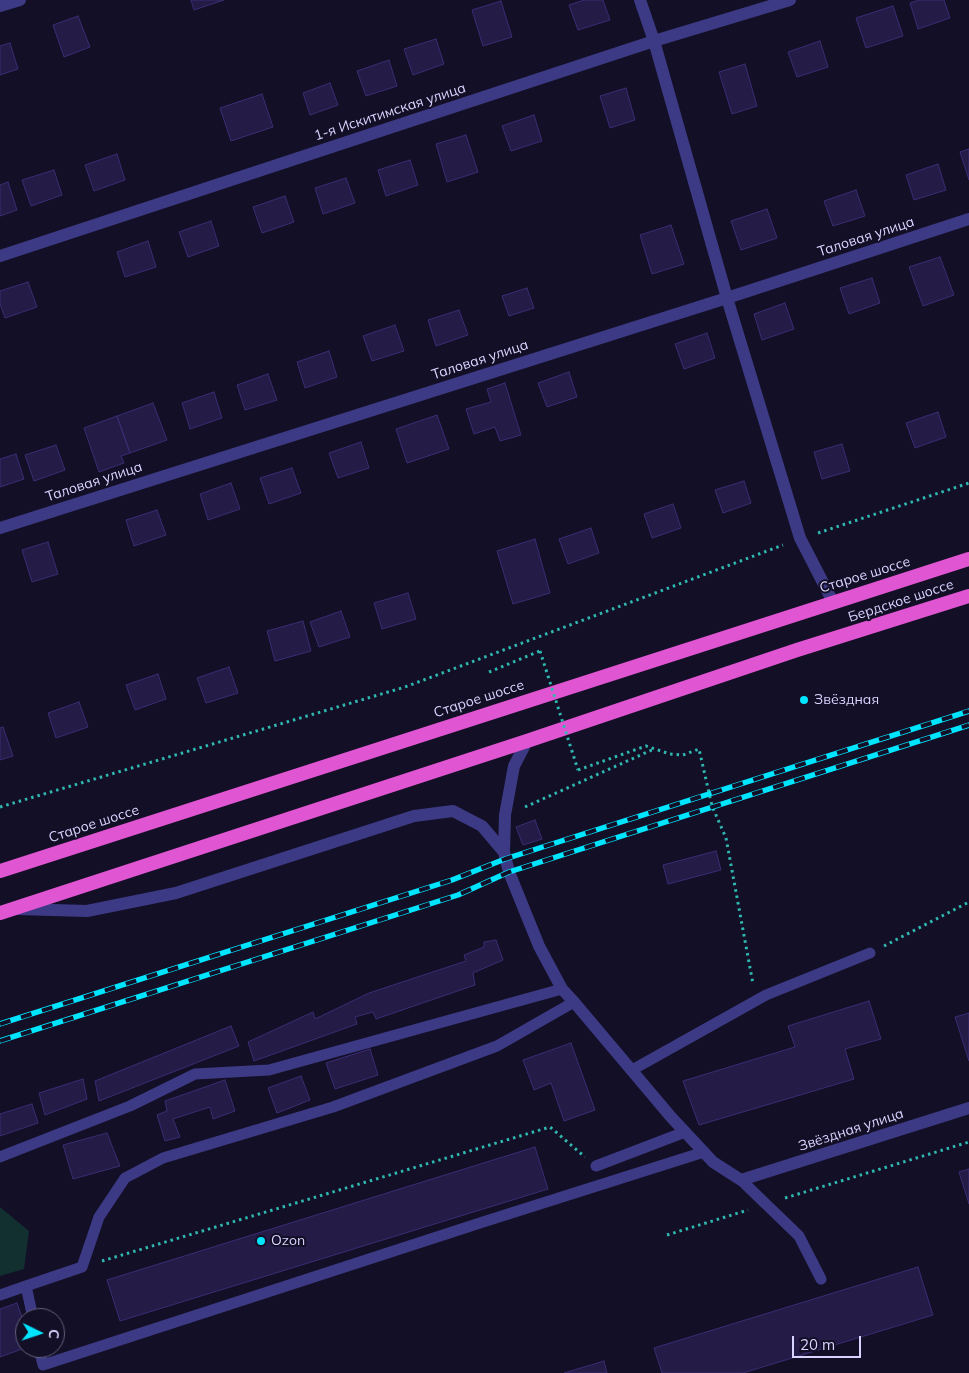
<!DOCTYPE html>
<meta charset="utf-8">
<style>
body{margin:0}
#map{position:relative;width:969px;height:1373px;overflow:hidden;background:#130f26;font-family:Mulish,sans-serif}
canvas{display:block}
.north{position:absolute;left:15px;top:1308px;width:50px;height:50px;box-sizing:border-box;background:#130f26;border:1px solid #625e7d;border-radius:50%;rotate:94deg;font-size:14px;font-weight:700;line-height:20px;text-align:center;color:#d9d4ff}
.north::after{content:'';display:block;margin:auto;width:18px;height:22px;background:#00e5ff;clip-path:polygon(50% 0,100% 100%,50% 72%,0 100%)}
.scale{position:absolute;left:792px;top:1336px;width:69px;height:22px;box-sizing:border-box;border:2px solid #d9d4ff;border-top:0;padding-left:6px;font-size:15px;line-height:18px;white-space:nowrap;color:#d9d4ff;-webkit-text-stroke:4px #130f26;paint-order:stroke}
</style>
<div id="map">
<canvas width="969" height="1373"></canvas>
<div class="north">С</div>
<div class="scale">20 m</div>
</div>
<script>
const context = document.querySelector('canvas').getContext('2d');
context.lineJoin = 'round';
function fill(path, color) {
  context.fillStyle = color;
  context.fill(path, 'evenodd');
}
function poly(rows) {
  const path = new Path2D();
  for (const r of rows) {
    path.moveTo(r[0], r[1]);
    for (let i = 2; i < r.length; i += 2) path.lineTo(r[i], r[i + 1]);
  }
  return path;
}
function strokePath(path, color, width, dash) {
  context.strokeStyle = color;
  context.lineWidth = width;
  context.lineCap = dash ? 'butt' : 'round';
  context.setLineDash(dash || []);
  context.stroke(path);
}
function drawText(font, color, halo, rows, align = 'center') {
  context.font = font + ' Mulish,sans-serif';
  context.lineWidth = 4;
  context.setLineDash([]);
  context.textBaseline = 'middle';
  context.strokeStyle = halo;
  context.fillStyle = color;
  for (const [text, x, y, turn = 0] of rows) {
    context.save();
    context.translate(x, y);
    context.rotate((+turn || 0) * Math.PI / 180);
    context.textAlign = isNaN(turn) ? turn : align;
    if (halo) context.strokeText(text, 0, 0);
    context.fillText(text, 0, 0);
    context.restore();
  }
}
const green = poly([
 [0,1207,29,1231,24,1269,0,1276]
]);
const building = poly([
 [191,0,224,0,194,10,191,0],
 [584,0,603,0,610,20,578,30,569,5,584,0],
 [919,0,944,0,950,18,918,29,910,3,919,0],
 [501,1,512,37,483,46,472,10,501,1],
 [893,6,903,36,866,48,856,18,893,6],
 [78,16,90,47,64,57,53,25,78,16],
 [436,39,444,64,413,75,404,49,436,39],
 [820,41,828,67,797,77,788,52,820,41],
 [10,43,18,69,0,75,0,46,10,43],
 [389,60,397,86,366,96,357,71,389,60],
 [745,64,757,106,732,114,719,72,745,64],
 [330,83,338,105,310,115,303,93,330,83],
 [626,88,635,120,610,128,600,96,626,88],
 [262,94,273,127,231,141,220,108,262,94],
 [534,115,542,141,511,151,502,126,534,115],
 [466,135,478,172,447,182,436,144,466,135],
 [969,149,969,180,960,152,969,149],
 [117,154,125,180,94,191,85,165,117,154],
 [410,160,418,185,386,196,378,170,410,160],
 [938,164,946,190,914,200,906,175,938,164],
 [54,170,62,195,31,206,22,180,54,170],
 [346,178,355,203,323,214,315,188,346,178],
 [8,182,17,210,0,216,0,185,8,182],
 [856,190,865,216,833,226,824,201,856,190],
 [285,196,294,222,262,233,253,207,285,196],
 [767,209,777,238,741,250,731,221,767,209],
 [211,221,219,246,188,257,179,232,211,221],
 [671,225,684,264,652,274,640,235,671,225],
 [148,241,156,267,125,277,117,252,148,241],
 [940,257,954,295,923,306,909,267,940,257],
 [872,278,880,303,849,314,840,288,872,278],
 [28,282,37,307,5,318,0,304,0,291,28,282],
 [527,288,534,308,509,316,502,296,527,288],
 [785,303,794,329,762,340,754,314,785,303],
 [459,310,468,335,436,346,428,320,459,310],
 [395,325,404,351,372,361,363,336,395,325],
 [707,333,715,358,684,369,675,344,707,333],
 [329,351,337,377,305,388,297,362,329,351],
 [569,372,577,397,547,407,538,383,569,372],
 [268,374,277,400,245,410,237,385,268,374],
 [505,383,521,435,500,441,495,427,474,434,466,409,491,402,487,389,505,383],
 [214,392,222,418,190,429,182,403,214,392],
 [153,403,167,440,130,453,117,416,153,403],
 [938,412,946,437,915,448,906,423,938,412],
 [437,415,449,449,407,463,396,429,437,415],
 [117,416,130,453,121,456,124,463,99,472,84,428,117,416],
 [361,442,369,468,338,478,329,453,361,442],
 [842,444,850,471,822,479,814,452,842,444],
 [56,445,65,470,34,481,25,455,56,445],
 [16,454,24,479,0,487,0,459,16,454],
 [292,468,301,493,269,504,260,478,292,468],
 [744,481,751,503,723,513,715,490,744,481],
 [231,483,240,509,208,520,200,494,231,483],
 [673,504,681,528,652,538,644,514,673,504],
 [157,510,166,535,134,546,126,520,157,510],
 [591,528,599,553,568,564,559,539,591,528],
 [535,539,550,593,513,604,497,551,535,539],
 [48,542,58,574,32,582,22,550,48,542],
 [408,593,416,619,382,629,374,603,408,593],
 [341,611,350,637,319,647,310,622,341,611],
 [303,621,311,651,275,661,267,631,303,621],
 [229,667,238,693,206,703,197,678,229,667],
 [158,674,166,699,135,710,126,685,158,674],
 [79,702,88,727,56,738,48,713,79,702],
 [3,727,13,756,0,760,0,728,3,727],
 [535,820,542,839,523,845,516,827,535,820],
 [716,851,721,870,668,884,663,865,716,851],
 [496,940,503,960,473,973,475,985,376,1019,373,1012,355,1017,357,1024,254,1061,248,1042,313,1012,315,1019,369,993,466,961,464,955,484,947,484,942,496,940],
 [869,1001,881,1039,845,1049,854,1079,699,1125,683,1081,795,1047,788,1026,869,1001],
 [969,1013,969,1061,955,1017,969,1013],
 [231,1026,239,1046,99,1101,95,1081,231,1026],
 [571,1043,595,1110,564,1121,551,1083,534,1090,523,1060,571,1043],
 [370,1049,378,1075,335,1089,326,1063,370,1049],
 [301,1076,310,1100,277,1113,268,1088,301,1076],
 [83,1079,87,1099,45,1115,39,1093,83,1079],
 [225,1080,235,1111,213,1119,210,1107,173,1119,180,1137,165,1141,157,1115,167,1111,165,1101,225,1080],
 [32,1104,38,1123,0,1136,0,1114,32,1104],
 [107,1133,120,1166,73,1179,63,1145,107,1133],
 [535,1147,548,1189,120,1321,107,1280,535,1147],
 [969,1169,969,1204,959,1172,969,1169],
 [918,1267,933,1315,743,1373,662,1373,654,1348,918,1267],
 [17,1303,25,1326,25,1348,0,1357,0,1309,17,1303],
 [604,1361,607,1373,564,1373,604,1361]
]);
const path = poly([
 [818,533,969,483],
 [489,672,540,651],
 [578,770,646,746,670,754,683,755,699,749,712,806,726,838,753,984],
 [0,807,405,687,783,545],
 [525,807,654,749],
 [884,946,969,902],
 [785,1198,969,1142],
 [667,1235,748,1210],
 [102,1261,550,1127,585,1157]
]);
const service = poly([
 [632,1070,766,995,870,953],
 [0,1157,130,1106,195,1074,269,1070,562,989],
 [596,1166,685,1132],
 [741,1180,799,1236,821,1279],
 [0,1295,26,1286],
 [33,1318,26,1286,82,1267,99,1217,125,1178,163,1158,333,1107,497,1046,574,1002],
 [39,1348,43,1365,483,1222,704,1152]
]);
const minor = poly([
 [640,0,654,41,727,298,800,538,833,602],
 [0,6,20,0],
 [0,256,654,41,790,0],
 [0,528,727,298,969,219],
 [527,741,514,766,505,815,504,852,509,872,539,946,562,989,574,1002,671,1117,713,1162,741,1180,969,1108],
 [17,909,87,911,176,893,414,816,453,811,482,826,504,852]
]);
const trunk = poly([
 [0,871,969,559],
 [0,913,527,741,797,650,969,596]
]);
const rail = poly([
 [0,1024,452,880,505,859,969,711],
 [0,1041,458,895,509,872,969,725]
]);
const pathBridge = poly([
 [540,651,578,770]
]);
const markers = [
 [804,700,5,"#00e5ff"],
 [261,1241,5,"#00e5ff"]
];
const streetNames = [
 ["1-я Искитимская улица",390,112,-18],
 ["Таловая улица",866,237,-18],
 ["Таловая улица",480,360,-18],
 ["Таловая улица",94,482,-18],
 ["Старое шоссе",865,575,-17],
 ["Бердское шоссе",901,601,-18],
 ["Старое шоссе",479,699,-18],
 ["Старое шоссе",94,824,-18],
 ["Звёздная улица",851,1130,-18]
];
const poiNames = [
 ["Звёздная",814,700],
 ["Ozon",271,1241]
];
fill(green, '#12302f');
fill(building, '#241b47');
strokePath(building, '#3b2d73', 1);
strokePath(path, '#2fb8b0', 3, [2.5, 4]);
strokePath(service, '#3d3a85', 11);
strokePath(minor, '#3d3a85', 12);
strokePath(trunk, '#e055d1', 14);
strokePath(rail, '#00e5ff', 5.5);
strokePath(rail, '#130f26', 4, [11]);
strokePath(pathBridge, '#2fb8b0', 3, [2.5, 4]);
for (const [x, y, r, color] of markers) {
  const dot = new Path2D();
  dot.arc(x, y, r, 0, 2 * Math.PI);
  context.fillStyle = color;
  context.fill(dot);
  strokePath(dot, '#130f26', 2);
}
drawText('14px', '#d9d4ff', '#130f26', streetNames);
drawText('14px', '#d9d4ff', '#130f26', poiNames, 'left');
</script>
